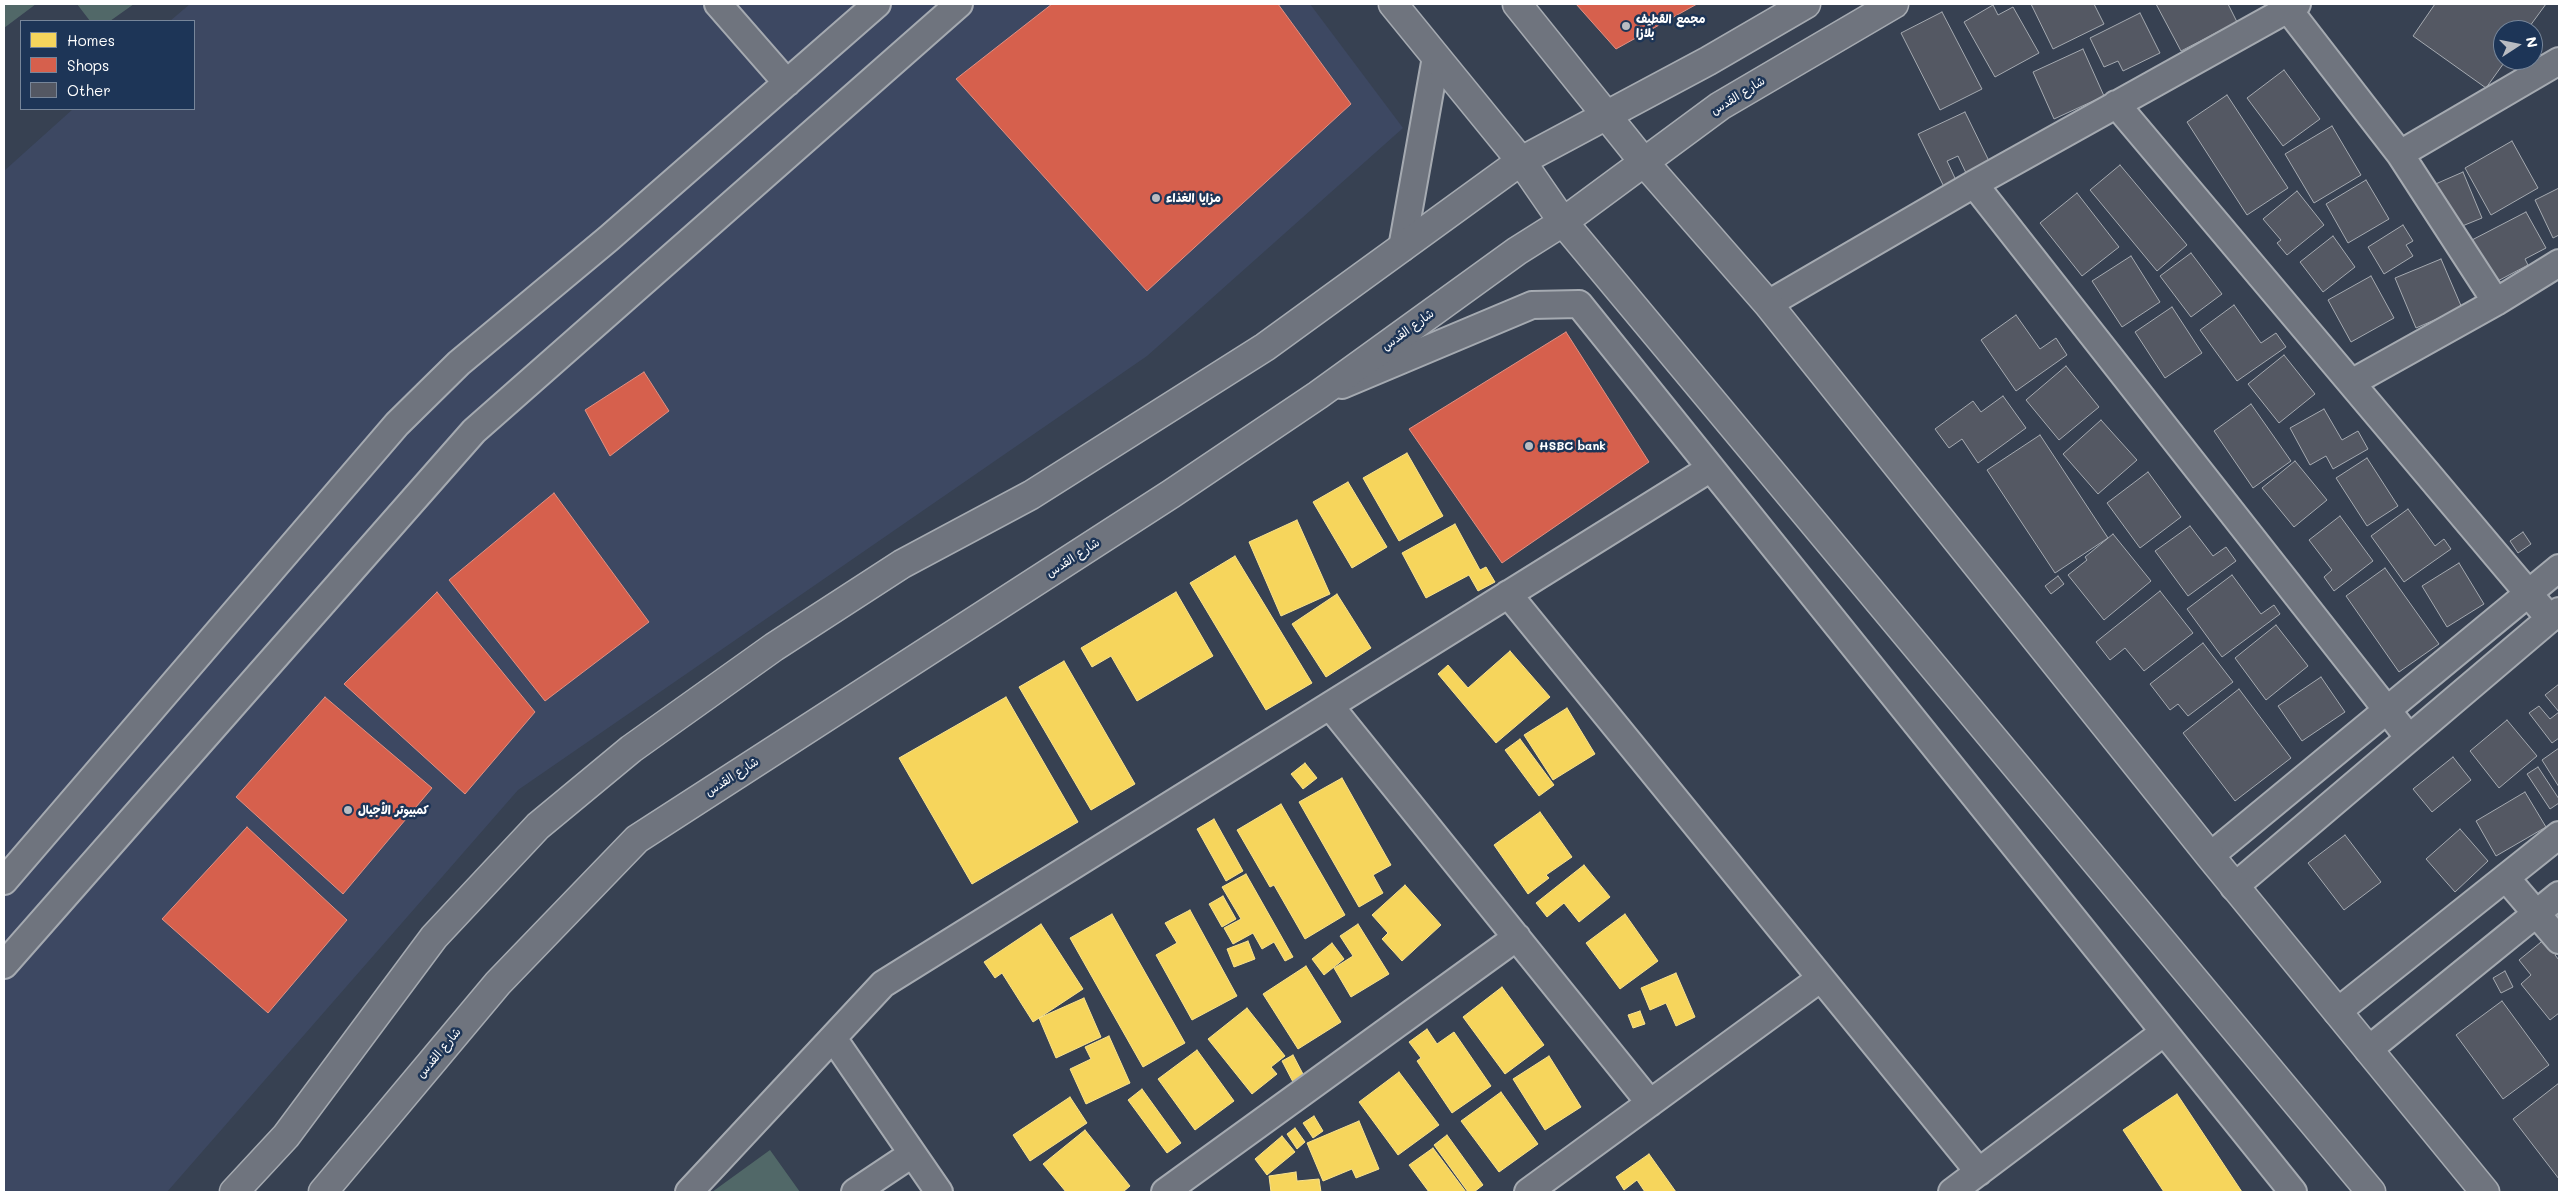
<!DOCTYPE html>
<meta charset="utf-8">
<style>
body{margin:0}
#map{position:relative;width:2563px;height:1196px;overflow:hidden;background:#374152;font-family:Mali,sans-serif}
canvas{display:block}
.frame{position:absolute;inset:0;border:5px solid #fff;pointer-events:none}
.legend{position:absolute;left:20px;top:20px;width:175px;height:90px;box-sizing:border-box;background:#1d3557;border:1px solid #77869a;margin:0;padding:6px 9px;list-style:none;font-size:15px;color:#fff}
.legend li{display:flex;align-items:center;gap:10px;height:25px}
.legend b{width:25px;border:1px solid #77869a}
.north{position:absolute;left:2493px;top:20px;width:50px;height:50px;box-sizing:border-box;background:#1d3557;border:1px solid #77869a;border-radius:50%;rotate:79deg;font-size:14px;font-weight:700;line-height:20px;text-align:center;color:#fff}
.north::after{content:'';display:block;margin:auto;width:18px;height:22px;background:#b9bcc2;clip-path:polygon(50% 0,100% 100%,50% 72%,0 100%)}
</style>
<div id="map">
<canvas width="2563" height="1196"></canvas>
<div class="frame"></div>
<ul class="legend">
<li><b style="height:14px;background:#f6d55c"></b>Homes</li>
<li><b style="height:14px;background:#d6604d"></b>Shops</li>
<li><b style="height:14px;background:#545863"></b>Other</li>
</ul>
<div class="north">N</div>
</div>
<script>
const context = document.querySelector('canvas').getContext('2d');
context.lineJoin = 'round';
function fill(path, color) {
  context.fillStyle = color;
  context.fill(path, 'evenodd');
}
function poly(rows) {
  const path = new Path2D();
  for (const r of rows) {
    path.moveTo(r[0], r[1]);
    for (let i = 2; i < r.length; i += 2) path.lineTo(r[i], r[i + 1]);
  }
  return path;
}
function strokePath(path, color, width, dash) {
  context.strokeStyle = color;
  context.lineWidth = width;
  context.lineCap = dash ? 'butt' : 'round';
  context.setLineDash(dash || []);
  context.stroke(path);
}
function drawText(font, color, halo, rows, align = 'center') {
  context.font = font + ' Mali,"Playpen Sans Arabic",sans-serif';
  context.lineWidth = 5;
  context.setLineDash([]);
  context.textBaseline = 'middle';
  context.strokeStyle = halo;
  context.fillStyle = color;
  for (const [text, x, y, turn = 0] of rows) {
    context.save();
    context.translate(x, y);
    context.rotate((+turn || 0) * Math.PI / 180);
    context.textAlign = isNaN(turn) ? turn : align;
    if (halo) context.strokeText(text, 0, 0);
    context.fillText(text, 0, 0);
    context.restore();
  }
}
const built = poly([
 [190,4,1310,4,1403,128,1147,356,518,790,167,1192,4,1192,4,171,73,109,194,109,194,21,170,21]
]);
const green = poly([
 [4,4,36,4,4,28],
 [77,4,134,4,110,21,90,21],
 [770,1150,800,1192,712,1192]
]);
const homes = poly([
 [1407,453,1443,516,1399,541,1363,478,1407,453],
 [1348,482,1387,547,1352,568,1313,502,1348,482],
 [1297,520,1330,594,1281,616,1249,542,1297,520],
 [1455,524,1480,570,1486,567,1495,582,1478,591,1469,575,1426,598,1402,553,1455,524],
 [1235,556,1312,683,1266,710,1190,583,1235,556],
 [1176,592,1213,656,1137,701,1111,656,1092,667,1081,648,1176,592],
 [1337,594,1371,648,1326,677,1292,624,1337,594],
 [1510,651,1550,697,1496,743,1438,674,1448,665,1468,688,1510,651],
 [1064,661,1135,784,1091,810,1019,687,1064,661],
 [1006,697,1078,822,972,884,899,758,1006,697],
 [1567,708,1595,754,1553,780,1524,735,1567,708],
 [1520,739,1554,785,1539,796,1505,750,1520,739],
 [1305,763,1317,778,1303,789,1291,774,1305,763],
 [1342,778,1391,865,1373,875,1383,893,1359,907,1299,802,1342,778],
 [1281,804,1345,915,1305,939,1274,885,1270,887,1237,830,1281,804],
 [1540,812,1572,857,1546,875,1549,878,1528,894,1494,845,1540,812],
 [1214,819,1243,871,1226,881,1197,829,1214,819],
 [1584,865,1610,897,1579,922,1564,903,1547,917,1536,903,1584,865],
 [1246,874,1293,957,1285,961,1274,942,1262,949,1253,933,1233,944,1224,928,1241,919,1222,887,1246,874],
 [1405,885,1441,925,1402,961,1382,939,1388,933,1372,915,1405,885],
 [1223,896,1236,919,1222,927,1209,904,1223,896],
 [1190,910,1237,996,1192,1020,1156,955,1177,943,1165,923,1190,910],
 [1112,914,1185,1043,1143,1067,1070,938,1112,914],
 [1625,914,1658,961,1620,989,1586,943,1625,914],
 [1041,924,1083,989,1033,1022,1002,973,995,978,984,962,1041,924],
 [1358,924,1389,974,1351,997,1334,968,1353,956,1340,936,1358,924],
 [1248,941,1255,959,1234,967,1227,949,1248,941],
 [1332,943,1344,959,1324,975,1312,959,1332,943],
 [1306,966,1341,1022,1298,1049,1263,994,1306,966],
 [1676,973,1695,1017,1676,1026,1666,1003,1650,1010,1641,988,1676,973],
 [1502,987,1544,1045,1505,1074,1463,1017,1502,987],
 [1084,998,1101,1037,1056,1058,1039,1018,1084,998],
 [1247,1008,1285,1056,1271,1067,1277,1074,1252,1094,1208,1039,1247,1008],
 [1640,1011,1645,1024,1633,1028,1628,1015,1640,1011],
 [1427,1029,1437,1044,1454,1032,1491,1086,1452,1113,1417,1061,1421,1058,1409,1042,1427,1029],
 [1109,1036,1130,1083,1086,1104,1070,1069,1091,1059,1085,1047,1109,1036],
 [1197,1050,1234,1101,1195,1130,1158,1079,1197,1050],
 [1293,1055,1304,1076,1293,1082,1282,1061,1293,1055],
 [1549,1056,1581,1107,1545,1130,1513,1079,1549,1056],
 [1399,1072,1439,1125,1398,1155,1359,1102,1399,1072],
 [1142,1089,1181,1143,1167,1153,1128,1100,1142,1089],
 [1501,1092,1538,1144,1499,1172,1461,1121,1501,1092],
 [2177,1094,2242,1192,2164,1192,2123,1130,2177,1094],
 [1070,1097,1087,1123,1030,1161,1013,1135,1070,1097],
 [1314,1116,1323,1131,1313,1138,1303,1123,1314,1116],
 [1359,1121,1379,1169,1356,1178,1352,1169,1323,1181,1307,1143,1359,1121],
 [1295,1128,1305,1142,1297,1149,1287,1134,1295,1128],
 [1085,1130,1130,1186,1123,1192,1066,1192,1043,1164,1085,1130],
 [1447,1135,1483,1185,1474,1192,1468,1192,1434,1145,1447,1135],
 [1282,1136,1295,1152,1267,1175,1255,1159,1282,1136],
 [1433,1148,1466,1192,1429,1192,1409,1165,1433,1148],
 [1649,1154,1676,1192,1645,1192,1637,1180,1624,1190,1616,1177,1649,1154],
 [1296,1172,1297,1181,1319,1179,1321,1192,1271,1192,1269,1176,1296,1172]
]);
const shops = poly([
 [1052,4,1278,4,1351,104,1147,291,956,79,1052,4],
 [1576,4,1697,4,1616,49,1576,4],
 [1566,332,1649,462,1502,563,1409,429,1566,332],
 [644,372,669,411,610,456,585,410,644,372],
 [554,493,649,622,545,701,449,580,554,493],
 [437,592,535,712,465,794,344,684,437,592],
 [325,697,432,788,343,894,236,797,325,697],
 [247,827,347,920,268,1013,162,919,247,827]
]);
const building = poly([
 [2031,4,2094,4,2104,24,2053,49,2031,4],
 [2156,4,2228,4,2237,22,2181,51,2156,4],
 [2435,4,2546,4,2527,30,2503,30,2503,60,2506,60,2486,88,2413,36,2435,4],
 [1993,5,1998,15,2013,7,2039,53,1995,77,1964,22,1993,5],
 [1942,12,1982,89,1940,110,1901,33,1942,12],
 [2140,13,2160,53,2123,71,2118,61,2104,67,2090,38,2140,13],
 [2083,49,2104,96,2054,119,2033,72,2083,49],
 [2284,70,2320,119,2283,146,2247,98,2284,70],
 [2227,95,2288,188,2247,215,2187,122,2227,95],
 [1965,112,1989,161,1966,173,1958,156,1947,161,1960,189,1948,195,1918,134,1965,112],
 [2332,126,2361,175,2314,203,2285,154,2332,126],
 [2512,141,2538,188,2491,215,2465,168,2512,141],
 [2120,165,2187,245,2157,271,2090,190,2120,165],
 [2463,172,2482,218,2450,231,2431,186,2463,172],
 [2366,180,2389,219,2348,243,2326,204,2366,180],
 [2559,188,2559,235,2553,238,2535,200,2559,188],
 [2297,191,2324,225,2287,255,2277,243,2281,240,2263,219,2297,191],
 [2077,193,2119,247,2082,276,2040,223,2077,193],
 [2526,212,2546,248,2525,259,2528,265,2492,284,2470,241,2526,212],
 [2403,225,2413,241,2406,245,2413,256,2384,274,2368,247,2403,225],
 [2333,236,2355,267,2323,292,2300,262,2333,236],
 [2191,253,2222,294,2191,317,2160,276,2191,253],
 [2131,256,2160,302,2122,327,2092,281,2131,256],
 [2441,259,2462,308,2416,328,2395,278,2441,259],
 [2371,276,2394,318,2351,342,2328,300,2371,276],
 [2234,305,2261,343,2276,333,2286,347,2237,381,2200,330,2234,305],
 [2172,307,2202,353,2165,378,2135,332,2172,307],
 [2016,315,2040,349,2056,338,2067,355,2016,391,1981,340,2016,315],
 [2284,355,2315,394,2279,423,2248,384,2284,355],
 [2066,366,2099,407,2059,440,2026,400,2066,366],
 [2003,396,2026,428,1978,463,1962,439,1949,448,1935,429,1973,401,1981,412,2003,396],
 [2251,404,2291,461,2253,488,2214,431,2251,404],
 [2324,409,2342,440,2358,431,2368,449,2333,469,2326,456,2310,465,2290,428,2324,409],
 [2101,420,2137,460,2098,494,2063,454,2101,420],
 [2040,435,2108,538,2055,573,1987,470,2040,435],
 [2367,458,2398,506,2367,526,2336,478,2367,458],
 [2295,461,2327,500,2294,527,2262,488,2295,461],
 [2148,472,2181,517,2140,548,2107,503,2148,472],
 [2408,509,2435,546,2444,539,2451,549,2404,582,2371,536,2408,509],
 [2340,516,2373,561,2334,591,2324,577,2332,570,2309,540,2340,516],
 [2190,526,2213,556,2226,547,2236,561,2188,596,2155,551,2190,526],
 [2523,532,2531,544,2518,553,2510,541,2523,532],
 [2113,534,2151,581,2104,620,2068,575,2087,560,2085,557,2113,534],
 [2459,563,2484,604,2447,627,2422,586,2459,563],
 [2385,568,2439,644,2399,672,2346,596,2385,568],
 [2232,575,2261,614,2274,605,2280,614,2222,657,2187,609,2232,575],
 [2058,576,2064,584,2051,594,2045,586,2058,576],
 [2160,591,2193,633,2144,671,2125,648,2110,660,2096,642,2160,591],
 [2276,625,2308,666,2266,700,2235,658,2276,625],
 [2203,643,2233,682,2188,716,2178,704,2170,710,2150,684,2203,643],
 [2321,677,2345,712,2302,741,2278,706,2321,677],
 [2559,684,2559,738,2552,743,2529,713,2539,706,2550,719,2559,712,2545,695,2559,684],
 [2239,689,2291,758,2235,801,2183,733,2239,689],
 [2507,720,2537,756,2499,788,2470,751,2507,720],
 [2559,748,2559,787,2542,760,2559,748],
 [2453,757,2471,780,2432,812,2413,789,2453,757],
 [2538,767,2559,799,2559,803,2550,809,2527,774,2538,767],
 [2525,792,2546,827,2496,856,2476,821,2525,792],
 [2460,829,2488,861,2455,892,2426,859,2460,829],
 [2345,835,2381,882,2344,910,2308,863,2345,835],
 [2546,938,2558,953,2555,955,2559,960,2559,1013,2550,1020,2521,984,2531,975,2519,960,2546,938],
 [2505,971,2513,987,2501,993,2493,978,2505,971],
 [2502,1001,2549,1065,2503,1099,2456,1035,2502,1001],
 [2559,1083,2559,1179,2513,1119,2559,1083]
]);
const minor = poly([
 [718,4,787,83],
 [2288,9,2400,154,2559,61],
 [2116,104,2550,619],
 [2400,154,2496,302],
 [1974,184,2409,738],
 [1402,248,1436,57],
 [1768,304,1974,184,2297,4],
 [2351,383,2496,302,2559,263],
 [1342,385,1532,305,1579,304,2293,1192],
 [1508,594,1979,1172],
 [1330,706,1650,1103],
 [2210,856,2559,568],
 [2506,878,2559,940],
 [4,881,397,424,459,363,608,239,877,4],
 [2234,887,2559,611],
 [4,965,474,431,959,4],
 [2337,1012,2559,835],
 [833,1038,939,1192],
 [2368,1050,2559,895],
 [689,1192,883,984,1711,468],
 [855,1192,912,1154],
 [1165,1192,1517,937],
 [1528,1192,1821,978],
 [1952,1192,2163,1033]
]);
const major = poly([
 [1393,4,1521,161,1563,222,2371,1192],
 [1517,4,1643,161,1768,304,2210,856,2485,1192],
 [234,1192,286,1136,434,937,538,826,631,749,774,647,902,564,1031,495,1265,347,1521,161,1708,61,1806,4],
 [323,1192,498,983,637,839,1171,494,1318,395,1517,251,1563,222,1720,106,1894,4]
]);
const markers = [
 [1626,26,5,"#b9bcc2"],
 [1156,198,5,"#b9bcc2"],
 [1529,446,5,"#b9bcc2"],
 [348,810,5,"#b9bcc2"]
];
const poiNames = [
 ["مجمع القطيف",1636,19],
 ["بلازا",1636,33],
 ["مزايا الغذاء",1166,198],
 ["HSBC bank",1539,446],
 ["كمبيوتر الأجيال",358,810]
];
const streetNames = [
 ["شارع القدس",1738,96,-32],
 ["شارع القدس",1408,330,-36],
 ["شارع القدس",1073,558,-33],
 ["شارع القدس",732,777,-33],
 ["شارع القدس",439,1053,-50]
];
fill(built, '#3d4862');
fill(green, '#516868');
fill(homes, '#f6d55c');
strokePath(homes, '#f9e28d', 1);
fill(shops, '#d6604d');
strokePath(shops, '#e29082', 1);
fill(building, '#545863');
strokePath(building, '#a5aab1', 1);
strokePath(minor, '#a5aab1', 30);
strokePath(major, '#a5aab1', 31);
strokePath(minor, '#6f747e', 26);
strokePath(major, '#6f747e', 28);
for (const [x, y, r, color] of markers) {
  const dot = new Path2D();
  dot.arc(x, y, r, 0, 2 * Math.PI);
  context.fillStyle = color;
  context.fill(dot);
  strokePath(dot, '#1d3557', 2);
}
drawText('bold 12px', '#fff', '#1d3557', poiNames, 'left');
drawText('12px', '#fff', '#1d3557', streetNames);
</script>
